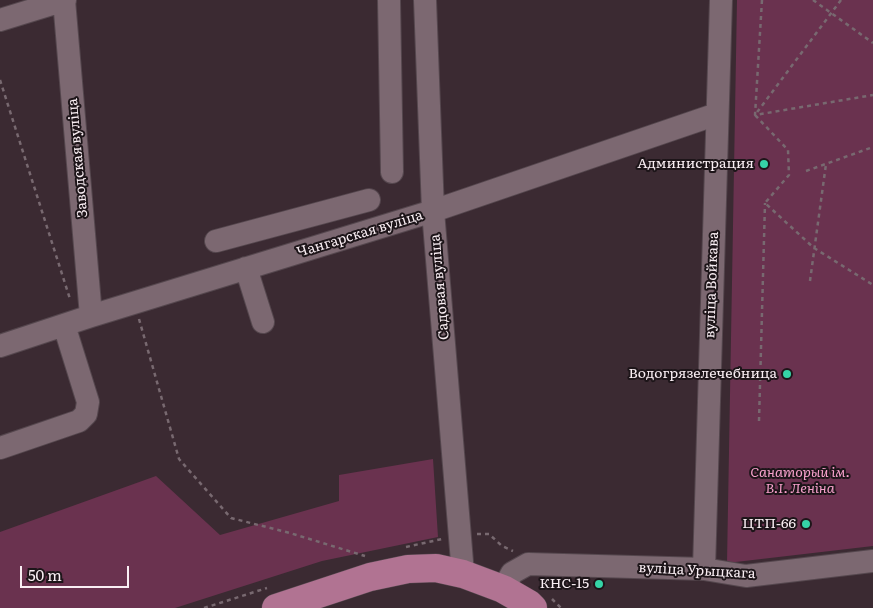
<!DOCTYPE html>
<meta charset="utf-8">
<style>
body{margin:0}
#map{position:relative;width:873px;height:608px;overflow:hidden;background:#3b2a32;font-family:Literata,serif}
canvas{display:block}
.scale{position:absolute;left:20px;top:566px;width:109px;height:22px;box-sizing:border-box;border:2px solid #f9eef3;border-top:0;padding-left:6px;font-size:15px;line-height:18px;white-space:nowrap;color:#f9eef3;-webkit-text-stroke:4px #1d1519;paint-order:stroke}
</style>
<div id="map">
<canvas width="873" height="608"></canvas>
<div class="scale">50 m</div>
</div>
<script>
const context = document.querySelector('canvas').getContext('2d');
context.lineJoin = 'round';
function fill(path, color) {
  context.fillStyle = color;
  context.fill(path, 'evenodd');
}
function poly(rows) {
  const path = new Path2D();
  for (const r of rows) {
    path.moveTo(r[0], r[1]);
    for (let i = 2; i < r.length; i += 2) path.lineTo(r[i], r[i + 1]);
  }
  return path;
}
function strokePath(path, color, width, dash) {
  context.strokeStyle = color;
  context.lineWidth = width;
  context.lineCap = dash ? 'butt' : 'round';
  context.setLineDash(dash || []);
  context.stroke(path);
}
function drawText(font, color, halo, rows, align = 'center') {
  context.font = font + ' Literata,serif';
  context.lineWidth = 4;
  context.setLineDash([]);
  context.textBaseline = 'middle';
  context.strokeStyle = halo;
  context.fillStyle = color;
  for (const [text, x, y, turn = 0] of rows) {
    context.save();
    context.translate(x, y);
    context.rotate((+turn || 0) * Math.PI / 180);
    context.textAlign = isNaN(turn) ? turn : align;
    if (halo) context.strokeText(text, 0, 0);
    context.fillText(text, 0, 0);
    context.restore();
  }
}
const green = poly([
 [737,0,873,0,873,546,727,563],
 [433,459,438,537,322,561,175,608,0,608,0,532,156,476,220,535,339,501,339,475]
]);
const path = poly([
 [762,0,755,115,873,95],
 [813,0,873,43],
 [841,0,755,115,788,150,789,175,765,203,814,248,873,285],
 [0,80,70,299],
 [806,171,873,147],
 [810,281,826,164],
 [139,319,179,459,231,518,290,533,365,556],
 [759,421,765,203],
 [477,534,489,534,502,546,513,551],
 [406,547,442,539],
 [552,599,561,608],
 [204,608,267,588]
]);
const minor = poly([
 [64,0,91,316],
 [389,0,392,172],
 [425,0,433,211,463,574],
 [0,20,65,0],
 [216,241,369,200],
 [246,268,263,322],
 [0,346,91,316,433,211,717,114],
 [0,448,79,421,86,414,88,402,64,325],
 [704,569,721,0],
 [503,589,512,573,528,564,704,569,746,576,873,561]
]);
const major = poly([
 [276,608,370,577,408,569,436,568,463,574,503,589,529,604,533,608]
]);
const markers = [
 [764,164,5,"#35d4a7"],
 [787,374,5,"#35d4a7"],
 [806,524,5,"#35d4a7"],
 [599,584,5,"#35d4a7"]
];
const streetNames = [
 ["Заводская вуліца",78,158,-95],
 ["Чангарская вуліца",360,234,-17],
 ["вуліца Войкава",712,285,-88],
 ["Садовая вуліца",440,287,-95],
 ["вуліца Урыцкага",697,571,3]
];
const poiNames = [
 ["Администрация",754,164],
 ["Водогрязелечебница",777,374],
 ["ЦТП-66",796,524],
 ["КНС-15",589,584]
];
const parkNames = [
 ["Санаторый ім.",800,473],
 ["В.І. Леніна",800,489]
];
fill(green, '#6a324f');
strokePath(minor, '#55474e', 24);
strokePath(major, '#55474e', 29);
strokePath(path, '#786970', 2.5, [4, 4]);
strokePath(minor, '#7c6871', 22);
strokePath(major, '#b17392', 28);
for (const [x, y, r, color] of markers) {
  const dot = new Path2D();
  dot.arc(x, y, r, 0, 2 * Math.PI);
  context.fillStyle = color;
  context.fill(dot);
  strokePath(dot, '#1d1519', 2);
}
drawText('14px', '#f9eef3', '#1d1519', streetNames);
drawText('14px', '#f9eef3', '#1d1519', poiNames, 'right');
drawText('italic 14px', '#f7a1cc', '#1d1519', parkNames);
</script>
